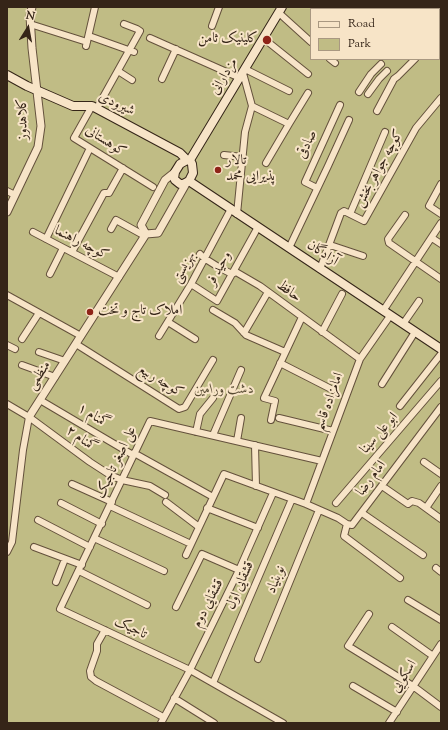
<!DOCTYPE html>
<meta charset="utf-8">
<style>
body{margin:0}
#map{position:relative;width:448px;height:730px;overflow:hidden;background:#f3d6a9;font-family:"Sorts Mill Goudy",serif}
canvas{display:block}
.frame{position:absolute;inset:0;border:8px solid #352518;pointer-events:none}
.legend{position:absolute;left:310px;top:8px;width:130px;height:52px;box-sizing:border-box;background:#f7e4c7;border:1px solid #a99881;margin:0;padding:5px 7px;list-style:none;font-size:12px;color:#352518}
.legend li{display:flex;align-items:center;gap:8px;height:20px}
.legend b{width:20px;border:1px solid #a99881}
.north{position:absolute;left:8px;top:8px;width:40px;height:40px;-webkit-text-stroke:3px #f7e4c7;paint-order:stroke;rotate:11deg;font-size:11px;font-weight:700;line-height:16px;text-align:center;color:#352518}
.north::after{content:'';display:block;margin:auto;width:14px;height:18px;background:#352518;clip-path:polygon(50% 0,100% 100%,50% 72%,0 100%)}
</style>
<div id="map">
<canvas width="448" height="730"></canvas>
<div class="frame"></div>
<ul class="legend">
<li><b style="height:5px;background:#f7e4c7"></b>Road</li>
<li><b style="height:11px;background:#c0bc85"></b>Park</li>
</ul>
<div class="north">N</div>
</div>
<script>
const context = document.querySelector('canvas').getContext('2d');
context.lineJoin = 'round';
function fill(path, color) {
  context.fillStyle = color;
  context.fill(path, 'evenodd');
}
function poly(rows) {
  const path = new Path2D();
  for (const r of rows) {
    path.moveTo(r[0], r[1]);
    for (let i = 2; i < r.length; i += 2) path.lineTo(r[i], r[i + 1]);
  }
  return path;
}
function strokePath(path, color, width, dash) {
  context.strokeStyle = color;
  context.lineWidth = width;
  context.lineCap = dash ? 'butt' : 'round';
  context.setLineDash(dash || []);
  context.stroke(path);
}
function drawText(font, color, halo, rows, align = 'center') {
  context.font = font + ' "Sorts Mill Goudy",Amiri,serif';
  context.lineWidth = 4;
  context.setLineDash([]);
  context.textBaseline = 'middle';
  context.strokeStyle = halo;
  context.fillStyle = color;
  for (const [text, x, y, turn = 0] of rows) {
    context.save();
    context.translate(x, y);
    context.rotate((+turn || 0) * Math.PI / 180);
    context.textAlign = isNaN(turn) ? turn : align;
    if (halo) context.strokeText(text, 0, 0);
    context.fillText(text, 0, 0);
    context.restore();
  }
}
const green = poly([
 [7,7,441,7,441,723,7,723],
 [311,9,439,9,439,59,311,59]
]);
const minor = poly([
 [331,7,333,9],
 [405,7,406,9],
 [279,13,311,42],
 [30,24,87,42],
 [212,26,219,7],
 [439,33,441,31],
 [89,36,134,52],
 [150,38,240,78],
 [263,38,308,74],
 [86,46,95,7],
 [330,59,335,63],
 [245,69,289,91],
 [118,71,132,80],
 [162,79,176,49],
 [359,92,371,74,381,64],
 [368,94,379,79,387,71],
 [92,106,74,138,153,187],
 [252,106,289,124,308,93],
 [97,108,140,31,137,29,124,24],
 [377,111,394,79,398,76,415,59],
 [224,155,243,157],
 [266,163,289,124],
 [441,184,429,206,441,214],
 [317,188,305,182,340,105],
 [7,191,15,195],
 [237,214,245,132,252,106,243,73],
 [350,214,385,132],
 [405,215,388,239,389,243,441,279],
 [111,229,116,220,145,236],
 [33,232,119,277],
 [432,238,441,244],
 [46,239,90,148],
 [330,245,363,256],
 [289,248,328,166,349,120],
 [72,252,104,193,109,193,123,168],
 [200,254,204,258,220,268,232,274,236,272,260,286,360,359],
 [320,269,341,213,344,211,364,221,416,128,441,98],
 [50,274,63,248],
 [191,284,217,301,258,227],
 [7,295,81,336],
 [213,310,235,323,246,335,285,352],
 [383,311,441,223],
 [168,322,195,339],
 [403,324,419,301],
 [322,332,342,294],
 [244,333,268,292],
 [159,336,191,284,231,209],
 [22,339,39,313],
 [76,344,179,409,185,407,213,360],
 [7,345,15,349],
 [39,352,65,361],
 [280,363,333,390],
 [22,365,55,377],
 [382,384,415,332],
 [40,400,133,455],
 [7,404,29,417,90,462,110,475,122,480,150,486,165,495],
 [400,406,441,354],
 [279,418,333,431],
 [271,420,275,401,264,398,302,317],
 [196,432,200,414,213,398],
 [213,435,241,370],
 [237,441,241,418],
 [255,445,256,486],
 [134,453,213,497],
 [424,462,441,474],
 [72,484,112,502],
 [382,486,408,504,412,501,419,503,441,519],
 [166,502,199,527],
 [61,503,102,524],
 [336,503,441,381],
 [306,504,360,359,390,316],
 [110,506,191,544],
 [207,508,258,528],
 [426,508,441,486],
 [362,513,423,555],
 [38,520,90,547],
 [347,524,344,536,400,578],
 [94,538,164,571],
 [34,547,82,565],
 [7,552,12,542,23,450,29,417],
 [186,555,224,474,306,504,338,518,347,524,352,525,441,407],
 [436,568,441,572],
 [79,571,147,605],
 [56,582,65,559],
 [408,600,441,620],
 [176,607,202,554,239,570],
 [369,614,348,646,413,686,441,707],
 [392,627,433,656],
 [105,630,97,644,97,651,90,671,91,677,96,681,163,717],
 [258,659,319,510],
 [213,683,292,499],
 [353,686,397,712],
 [174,698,214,723],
 [161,723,190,670,239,570,273,493],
 [283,723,190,670,60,609,150,421,322,461],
 [389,723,441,644]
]);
const tertiary = poly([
 [175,172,165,180,141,225,146,234,158,233,187,182],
 [7,212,38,147,41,126,32,48,30,16,32,7],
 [29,417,146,234]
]);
const secondary = poly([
 [7,75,27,86,73,106,92,106,180,153,187,160],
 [187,160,190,160,192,164,193,173,189,181,183,184,180,184,175,180,174,178,175,172,180,164,187,160],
 [190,160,282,7],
 [189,181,441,349]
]);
const markers = [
 [267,40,5,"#8f2418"],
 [218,170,4,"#8f2418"],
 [90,312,4,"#8f2418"]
];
const poiNames = [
 ["کلینیک ثامن",258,40,"right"],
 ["تالار",226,162],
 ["پذیرایی محمد",226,178],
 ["املاک تاج و تخت",98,312]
];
const streetNames = [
 ["مزدارانی",225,77,-59],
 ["شیرودی",116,105,25],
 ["کلاهدوز",24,119,-92],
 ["کوهستانی",105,142,33],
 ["صادقی",308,145,-65],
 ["کوچه جواهر بخش",380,169,-61],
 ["کوچه راهنما",81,244,27],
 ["آزادگان",322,254,34],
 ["بهزیستی",185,268,-61],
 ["وحید فر",220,269,-61],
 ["حافظ",288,292,36],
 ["منظمی",40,376,-57],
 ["کوچه ربیع",160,382,31],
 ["امامزاده قاسم",330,402,-70],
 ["گمنام ۱",93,417,31],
 ["ابو علی سینا",380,434,-49],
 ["گمنام ۲",81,440,36],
 ["علی اصغر تاجیک",117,463,-65],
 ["امام رضا",372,479,-53],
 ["نوبنیاد",277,580,-68],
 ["قشقایی اول",241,586,-67],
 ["قشقایی دوم",209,604,-63],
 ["تاجیک",130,629,25],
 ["اسکویی",405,677,-58]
];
const parkNames = [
 ["دشت ورامین",224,391]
];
fill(green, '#c0bc85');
strokePath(minor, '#64513c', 8);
strokePath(tertiary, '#64513c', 9);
strokePath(secondary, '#352518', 10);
strokePath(minor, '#f7e4c7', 6);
strokePath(tertiary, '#f7e4c7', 7);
strokePath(secondary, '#f7e4c7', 8);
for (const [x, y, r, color] of markers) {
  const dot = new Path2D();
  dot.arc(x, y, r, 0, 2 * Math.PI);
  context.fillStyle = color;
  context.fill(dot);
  strokePath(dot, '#f7e4c7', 1.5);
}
drawText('14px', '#352518', '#f7e4c7', poiNames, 'left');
drawText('14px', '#352518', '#f7e4c7', streetNames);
drawText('italic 14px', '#584b33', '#f7e4c7', parkNames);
</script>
